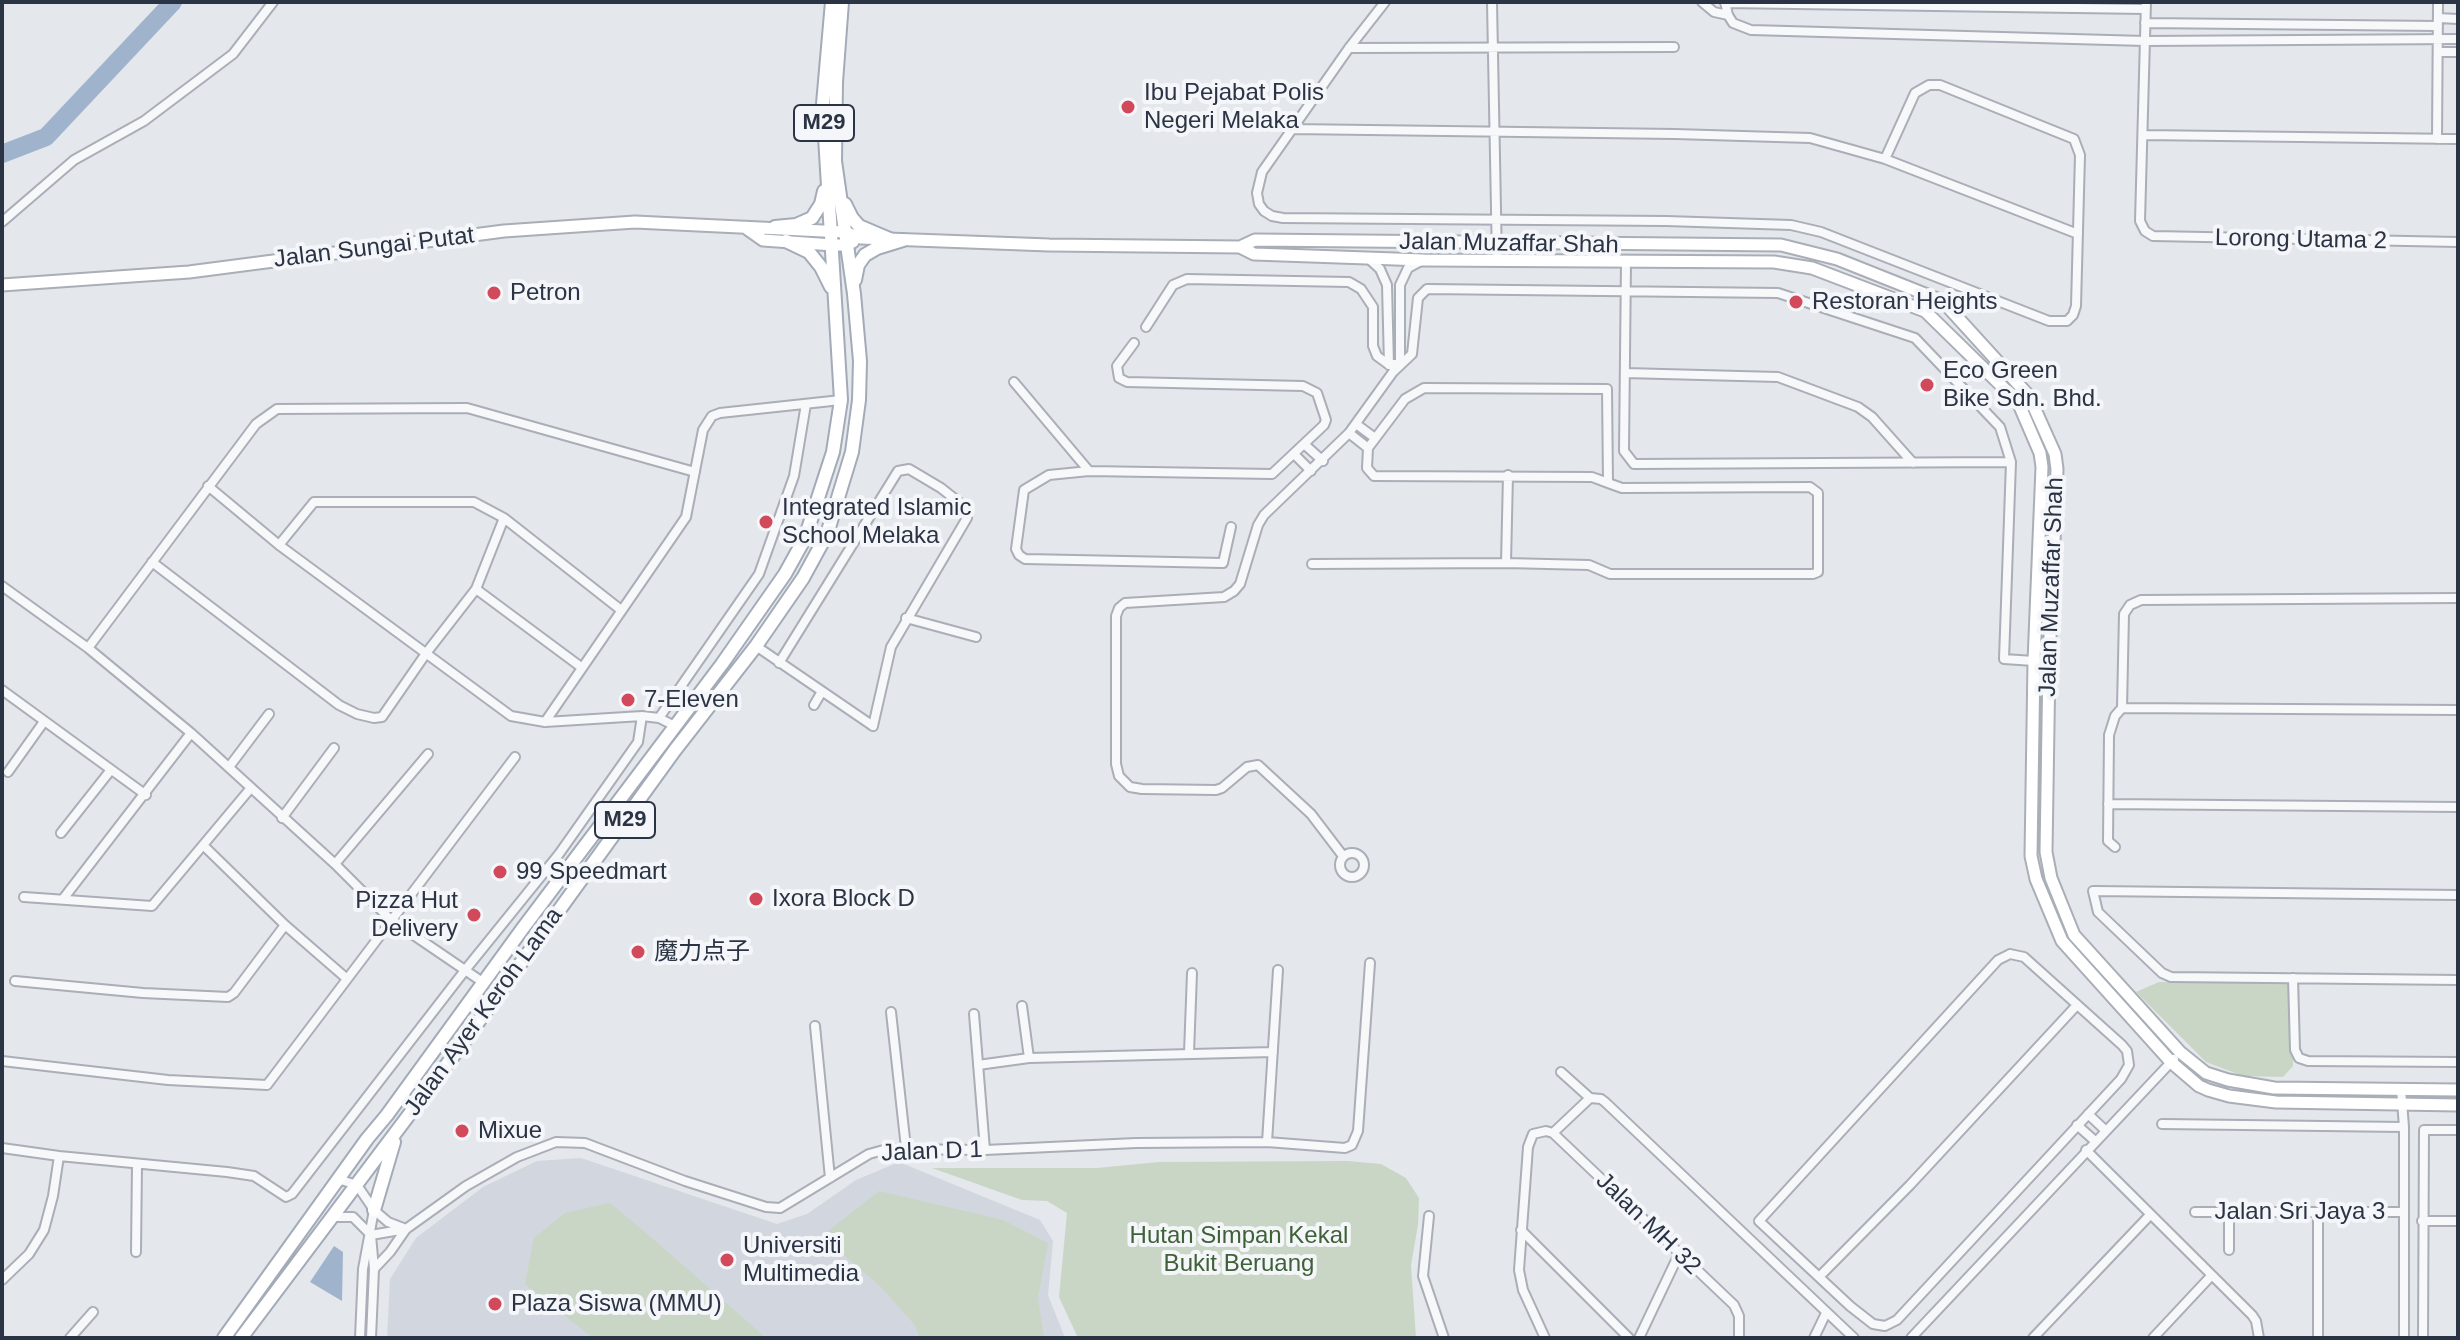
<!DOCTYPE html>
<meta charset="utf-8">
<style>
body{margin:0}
#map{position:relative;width:2460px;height:1340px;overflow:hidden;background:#e4e7ec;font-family:Helvetica,sans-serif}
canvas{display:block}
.frame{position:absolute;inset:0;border:4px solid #2b3445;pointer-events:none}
</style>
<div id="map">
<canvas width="2460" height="1340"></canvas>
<div class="frame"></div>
</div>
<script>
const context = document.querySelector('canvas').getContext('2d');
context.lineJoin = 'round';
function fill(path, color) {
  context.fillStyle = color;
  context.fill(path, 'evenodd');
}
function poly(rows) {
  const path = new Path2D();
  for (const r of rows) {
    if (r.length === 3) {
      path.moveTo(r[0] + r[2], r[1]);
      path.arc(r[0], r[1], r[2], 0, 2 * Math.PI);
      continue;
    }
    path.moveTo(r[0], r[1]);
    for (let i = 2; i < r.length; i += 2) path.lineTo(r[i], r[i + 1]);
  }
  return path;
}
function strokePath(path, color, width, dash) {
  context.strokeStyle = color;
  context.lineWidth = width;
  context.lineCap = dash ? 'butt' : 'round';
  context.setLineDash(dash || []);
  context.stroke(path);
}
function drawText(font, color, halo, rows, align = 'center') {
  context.font = font + ' Helvetica,"Noto Sans SC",sans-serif';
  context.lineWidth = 8;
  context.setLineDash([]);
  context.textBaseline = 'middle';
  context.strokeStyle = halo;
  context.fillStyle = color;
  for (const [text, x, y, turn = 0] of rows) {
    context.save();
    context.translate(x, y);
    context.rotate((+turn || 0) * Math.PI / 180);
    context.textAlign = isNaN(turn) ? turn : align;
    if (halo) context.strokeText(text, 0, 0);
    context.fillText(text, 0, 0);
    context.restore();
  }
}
const built = poly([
 [581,1158,777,1224,807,1214,856,1180,899,1162,1040,1220,1053,1241,1048,1295,1065,1338,387,1338,390,1279,416,1238,483,1187,537,1161]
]);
const green = poly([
 [2159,982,2291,983,2293,1066,2283,1077,2243,1076,2206,1062,2136,992],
 [1348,1161,1381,1164,1406,1178,1419,1198,1418,1225,1411,1265,1416,1338,1078,1338,1059,1297,1067,1213,1047,1201,1022,1200,932,1168,1097,1168,1159,1162],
 [879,1191,1003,1220,1048,1243,1038,1298,1044,1338,920,1338,914,1324,880,1286,822,1236],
 [610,1203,645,1232,766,1338,593,1338,525,1284,534,1238,565,1213]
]);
const water = poly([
 [334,1246,343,1252,342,1301,310,1282]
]);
const river = poly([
 [2,154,46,137,173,2]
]);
const street = poly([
 [1385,2,1349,48,1262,172,1257,193,1259,204,1264,211,1272,216,1283,218,1666,221,1791,225,1821,232,2049,321,2067,321,2073,315,2076,306,2080,155,2074,139,1940,85,1929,85,1915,93,1885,159],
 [1492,2,1497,261],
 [1702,2,1714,12,1728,15],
 [1725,2,1728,15,1733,23,1751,30,2145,41,2458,39],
 [2146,2,2140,221,2145,231,2153,236,2458,242],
 [1725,3,2145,9],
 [2438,18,2458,19],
 [2145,23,2438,26],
 [1349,48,1674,47],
 [2438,52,2458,52],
 [1292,129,1675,134,1810,138,1885,159,2078,234],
 [2143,135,2458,139],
 [2437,139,2438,2],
 [2,222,74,160,144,121,233,54,273,2],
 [1368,258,1380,269,1387,285,1389,365],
 [1626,262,1624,451,1634,464,2011,462],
 [1146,327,1173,285,1187,279,1349,282,1361,289,1373,307,1373,346,1377,356,1388,364,1400,364],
 [1134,343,1117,366,1119,378,1127,382,1303,386,1317,393,1326,420,1324,425,1272,474,1089,471,1049,475,1024,490,1016,549,1019,555,1025,559,1223,563,1231,527],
 [1400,364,1400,285,1408,268,1423,260],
 [1625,373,1778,377,1858,407,1872,417,1913,463],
 [1014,382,1089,471],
 [1356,424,1375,438],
 [1349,433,1368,448],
 [1304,444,1323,461],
 [1294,454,1311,471],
 [208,486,279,545,511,716,545,722,642,716,659,718,675,726],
 [279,545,314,502,474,502,504,518,621,610],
 [152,562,339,705,357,714,374,718,382,717,427,652,476,589,504,518],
 [1506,563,1589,565,1610,574,1813,574,1818,572,1818,493,1810,487,1622,488,1608,483,1592,477,1374,476,1367,468,1368,448,1405,399,1424,388,1607,389,1608,483],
 [1312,564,1506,563,1508,475],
 [2,586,88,648,191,733,335,864,390,919,484,983],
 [476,589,581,667],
 [906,618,976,637],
 [756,646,873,726],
 [88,648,256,424,277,409,467,408,695,472],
 [779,663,898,471,909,469,941,488,965,507,967,518,891,647,873,726],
 [2,690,146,795],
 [814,705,821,693],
 [2122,708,2458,710],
 [659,718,759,574,794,476,806,404],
 [545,722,686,517,703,430,712,416,720,413,841,400],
 [229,767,269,714],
 [8,772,43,723],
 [2108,804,2458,807],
 [282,818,334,748],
 [61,833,110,771],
 [204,846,285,925,346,978],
 [2115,847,2108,841,2109,735,2115,716,2122,708,2124,614,2130,605,2141,600,2458,598],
 [1352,865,12],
 [1343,856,1311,814,1258,765,1247,767,1222,788,1216,790,1142,789,1130,787,1119,776,1116,764,1116,616,1119,608,1125,603,1224,597,1234,591,1240,584,1258,525,1264,515,1349,433,1393,372,1412,354,1418,298,1427,289,1778,293,1915,338,2000,427,2011,462,2004,659,2049,662],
 [335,864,428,754],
 [2458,895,2093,891,2098,912,2162,973,2171,977,2458,980],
 [24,897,152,906,250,789],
 [63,899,191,733],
 [2010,954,2024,957,2122,1045,2127,1051,2129,1065,2121,1079,1897,1320,1885,1326,1873,1324,1850,1306,1759,1221,1998,960,2010,954],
 [2293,978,2295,1050,2299,1058,2308,1061,2458,1062],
 [15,981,143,993,228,997,234,993,285,925],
 [1022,1006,1029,1058],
 [891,1012,906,1148],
 [974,1014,985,1150],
 [815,1026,830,1178],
 [1189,1053,1192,973],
 [2,1061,168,1080,267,1085,515,757],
 [978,1065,1029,1058,1273,1052],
 [1561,1072,1590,1098,1601,1099,1605,1102,1854,1338],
 [2401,1089,2404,1127,2404,1338],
 [2088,1114,2105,1130],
 [2162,1124,2404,1127],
 [2077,1125,2095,1141],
 [1553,1133,1590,1098],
 [1267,1142,1278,970],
 [2,1148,59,1156,227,1172,254,1176,286,1197,292,1194,466,969,559,854,638,742,642,716],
 [2086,1150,2252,1315,2256,1321,2259,1338],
 [336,1184,341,1180,357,1185,374,1210,388,1222,406,1229,390,1252,374,1269],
 [2195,1212,2404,1212],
 [2229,1212,2229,1250],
 [2318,1212,2318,1338],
 [1429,1216,1423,1276,1444,1338],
 [334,1217,353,1217,371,1235,374,1269,371,1338],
 [2422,1221,2458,1221],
 [1521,1230,1629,1338],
 [371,1235,406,1229,466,1186,517,1157,556,1142,585,1143,685,1181,766,1207,780,1208,869,1154,887,1149,985,1150,1136,1143,1267,1142,1345,1148,1352,1145,1358,1131,1370,963],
 [136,1252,137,1164],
 [1819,1277,1910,1185,2077,1005],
 [2,1280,29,1254,44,1230,53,1196,59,1156],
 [70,1338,93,1312],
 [360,1338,363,1269,374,1210],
 [1545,1338,1523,1290,1519,1270,1528,1147,1533,1134,1546,1131,1553,1133,1734,1305,1739,1316,1739,1338],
 [1639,1338,1679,1254],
 [1814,1338,1826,1313],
 [1911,1338,2174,1059],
 [2033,1338,2150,1215],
 [2153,1338,2211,1276],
 [2423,1338,2424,1130,2458,1130]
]);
const secondary = poly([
 [746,228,763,240,833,245,846,245,853,242],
 [1240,247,1254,254,1423,260,1774,262,1812,268,1925,311,2018,402,2040,453,2042,467,2034,661,2031,856,2036,879,2062,941,2171,1062,2199,1086,2208,1090,2229,1096,2276,1102,2458,1105],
 [2,285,189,272,504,231,635,222,844,232,861,238,1049,245,1240,247,1255,240,1781,245,1837,259,1935,298,1948,307,2029,396,2055,454,2057,469,2049,662,2046,852,2051,878,2074,935,2180,1052,2206,1073,2228,1080,2274,1088,2458,1090]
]);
const primary = poly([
 [845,204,852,218,859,226,892,240],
 [775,227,796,225,812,218,821,204,824,191],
 [786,241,809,252,821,267,831,287],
 [855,280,858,265,865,255,877,248,903,240],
 [374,1210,394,1142],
 [224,1338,367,1139,387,1115,523,928,722,664,785,574,805,538,833,452,841,400,823,104,832,2],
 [241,1338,463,1043,675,750,756,646,803,578,827,534,852,452,859,400,860,361,854,294,835,161,836,82,842,2]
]);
const markers = [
 [1128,107,8,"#d1495b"],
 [494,293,8,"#d1495b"],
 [1796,302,8,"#d1495b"],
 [1927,385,8,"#d1495b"],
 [766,522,8,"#d1495b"],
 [628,700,8,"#d1495b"],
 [500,872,8,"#d1495b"],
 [756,899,8,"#d1495b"],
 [474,915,8,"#d1495b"],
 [638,952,8,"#d1495b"],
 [462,1131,8,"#d1495b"],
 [727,1260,8,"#d1495b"],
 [495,1304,8,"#d1495b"]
];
const shields = [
 [824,123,60],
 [625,820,60]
];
const shieldNames = [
 ["M29",824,123],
 ["M29",625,820]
];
const poiNames = [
 ["Ibu Pejabat Polis",1144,93],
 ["Negeri Melaka",1144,121],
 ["Petron",510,293],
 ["Restoran Heights",1812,302],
 ["Eco Green",1943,371],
 ["Bike Sdn. Bhd.",1943,399],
 ["Integrated Islamic",782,508],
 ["School Melaka",782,536],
 ["7-Eleven",644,700],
 ["99 Speedmart",516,872],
 ["Ixora Block D",772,899],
 ["Pizza Hut",458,901,"right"],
 ["Delivery",458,929,"right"],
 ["魔力点子",654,952],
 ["Mixue",478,1131],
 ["Universiti",743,1246],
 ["Multimedia",743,1274],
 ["Plaza Siswa (MMU)",511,1304]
];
const streetNames = [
 ["Lorong Utama 2",2301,240,1],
 ["Jalan Muzaffar Shah",1509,244,1],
 ["Jalan Sungai Putat",374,248,-7],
 ["Jalan Muzaffar Shah",2052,587,-88],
 ["Jalan Ayer Keroh Lama",484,1012,-54],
 ["Jalan D 1",932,1152,-2],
 ["Jalan Sri Jaya 3",2300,1212],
 ["Jalan MH 32",1648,1224,44]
];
const parkNames = [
 ["Hutan Simpan Kekal",1239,1236],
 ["Bukit Beruang",1239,1264]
];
fill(built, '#d2d6de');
fill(green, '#c9d6c5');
fill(water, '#9fb4cc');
strokePath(river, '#9fb4cc', 18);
strokePath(street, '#a9aeb7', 12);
strokePath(secondary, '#a9aeb7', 15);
strokePath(primary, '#a3abb8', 16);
strokePath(street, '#f7f8fa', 8);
strokePath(secondary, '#fff', 11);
strokePath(primary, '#fff', 12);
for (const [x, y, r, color] of markers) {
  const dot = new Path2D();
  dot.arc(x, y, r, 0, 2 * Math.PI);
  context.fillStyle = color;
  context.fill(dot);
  strokePath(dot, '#f4f6f9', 3);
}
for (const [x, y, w] of shields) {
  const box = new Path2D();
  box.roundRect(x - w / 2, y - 18, w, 36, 6);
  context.fillStyle = '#f4f6f9';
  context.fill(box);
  strokePath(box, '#2b3445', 2);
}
drawText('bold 22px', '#2b3445', null, shieldNames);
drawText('24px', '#2b3445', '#f4f6f9', poiNames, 'left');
drawText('24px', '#2b3445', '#f4f6f9', streetNames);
drawText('24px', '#3f6138', '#f4f6f9', parkNames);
</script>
